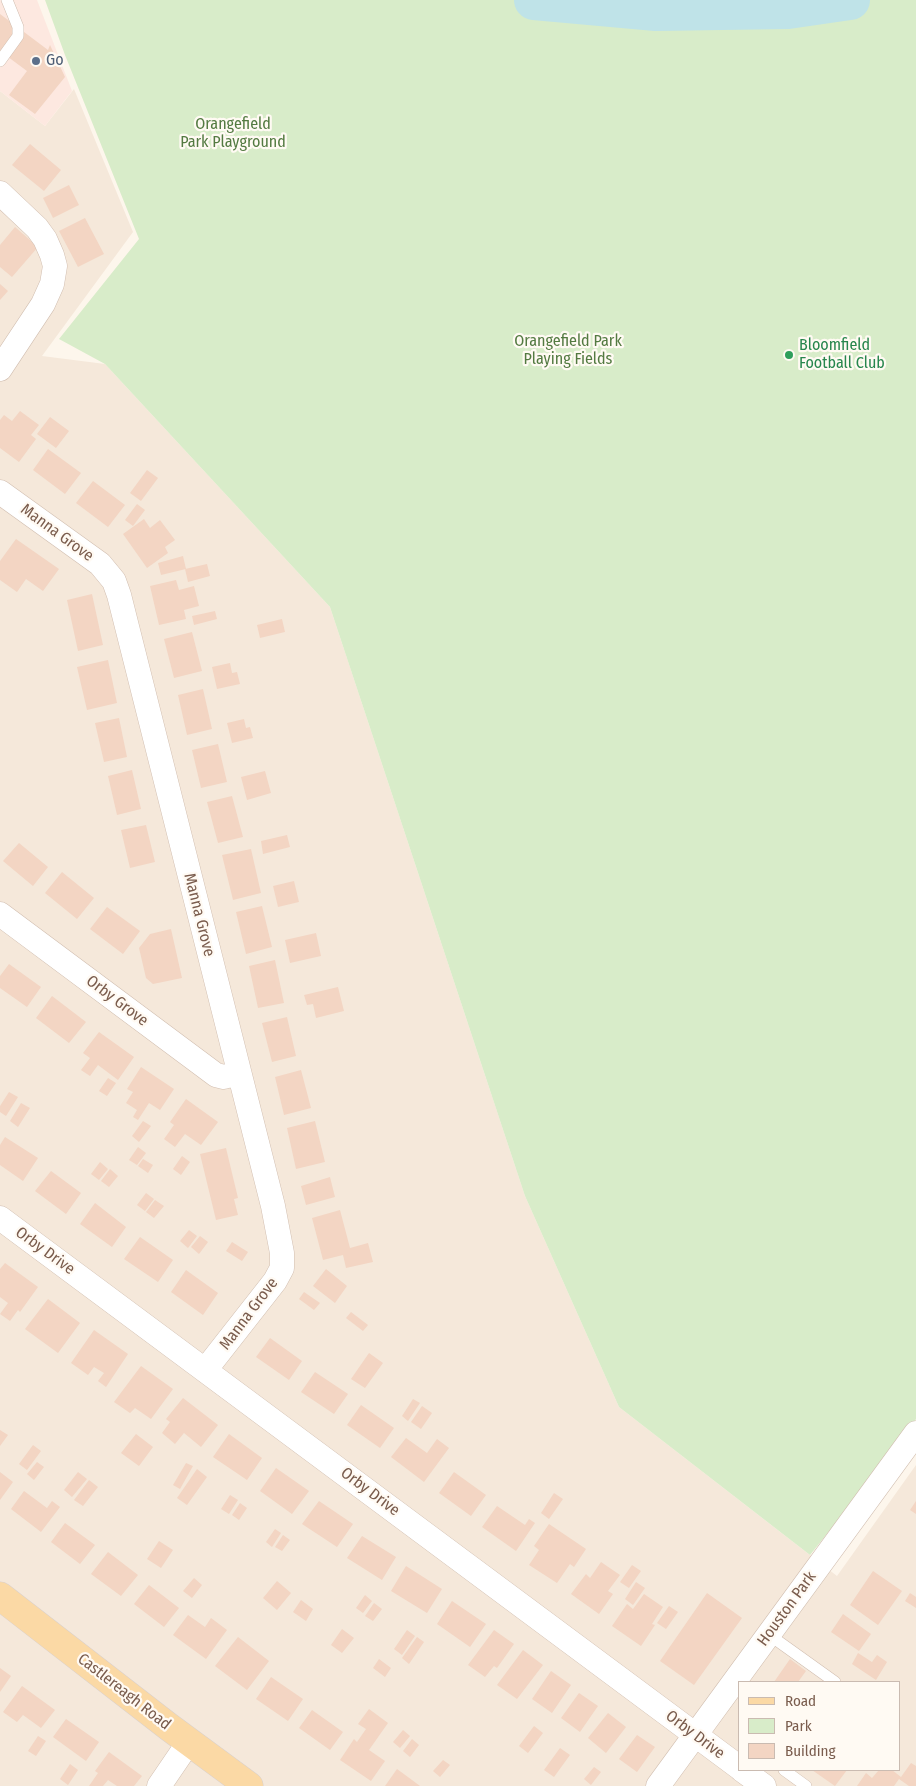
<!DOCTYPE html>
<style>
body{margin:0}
#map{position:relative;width:916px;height:1786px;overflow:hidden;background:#fdf6ec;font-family:"Fira Sans Condensed",sans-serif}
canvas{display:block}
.legend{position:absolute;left:738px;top:1681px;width:162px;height:90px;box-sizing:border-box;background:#fffaf3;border:1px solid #cabbb1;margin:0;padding:6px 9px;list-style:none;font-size:15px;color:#7a5c4d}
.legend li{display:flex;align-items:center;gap:10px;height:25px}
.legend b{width:25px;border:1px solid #cabbb1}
</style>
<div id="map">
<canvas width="916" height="1786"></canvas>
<ul class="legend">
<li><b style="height:6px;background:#fbd9a5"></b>Road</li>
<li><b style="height:14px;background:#d8ecc9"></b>Park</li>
<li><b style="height:14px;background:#f3d5c3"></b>Building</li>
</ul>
</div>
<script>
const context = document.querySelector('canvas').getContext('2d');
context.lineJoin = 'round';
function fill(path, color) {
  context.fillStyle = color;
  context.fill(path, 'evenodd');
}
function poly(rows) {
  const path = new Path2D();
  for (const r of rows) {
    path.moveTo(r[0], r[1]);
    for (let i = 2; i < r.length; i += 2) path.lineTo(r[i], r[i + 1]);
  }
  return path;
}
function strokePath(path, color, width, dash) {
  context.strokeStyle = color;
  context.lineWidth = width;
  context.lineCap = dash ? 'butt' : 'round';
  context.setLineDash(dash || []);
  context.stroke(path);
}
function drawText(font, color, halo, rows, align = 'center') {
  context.font = font + ' "Fira Sans Condensed",sans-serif';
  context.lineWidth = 4.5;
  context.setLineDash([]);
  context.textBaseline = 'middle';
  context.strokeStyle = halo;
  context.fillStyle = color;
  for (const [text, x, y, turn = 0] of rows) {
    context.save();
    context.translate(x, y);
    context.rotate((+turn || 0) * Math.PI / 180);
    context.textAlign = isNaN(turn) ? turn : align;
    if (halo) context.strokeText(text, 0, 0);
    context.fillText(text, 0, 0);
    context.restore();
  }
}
const residential = poly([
 [74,89,133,232,42,356,105,364,330,607,525,1196,619,1407,837,1576,916,1465,916,1786,0,1786,0,91,45,126],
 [740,1682,900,1682,900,1770,740,1770]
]);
const commercial = poly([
 [0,0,37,0,72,91,45,126,0,91]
]);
const green = poly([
 [45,0,916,0,916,1419,886,1460,810,1555,619,1407,525,1196,330,607,105,364,59,339,139,239,65,55]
]);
const river = poly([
 [534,0,656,11,788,9,850,0]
]);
const building = poly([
 [0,14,48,50,50,45,65,77,35,114,9,95,27,71,0,51],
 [30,144,61,170,44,191,12,165],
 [69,185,79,205,53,218,43,198],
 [85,218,104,254,78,267,59,231],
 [15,227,38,247,12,277,0,267,0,245],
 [0,284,8,291,0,300],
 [20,411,39,425,31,435,36,439,19,462,0,448,0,420,4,415,12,421],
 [50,417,69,431,56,448,37,434],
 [48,449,81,473,65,494,33,470],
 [147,470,158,478,141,501,130,493],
 [93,481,125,505,108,527,76,503],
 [137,504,145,510,133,526,125,520],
 [144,519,150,528,160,520,175,540,165,547,168,553,147,568,123,534],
 [16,539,59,569,43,591,26,579,17,592,0,580,0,561],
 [183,556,186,569,161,575,158,563],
 [207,564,210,576,188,582,185,569],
 [176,580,179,590,194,586,199,606,184,610,186,619,159,625,150,586],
 [92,594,103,645,78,651,67,600],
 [215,611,217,619,194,625,192,616],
 [282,619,285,632,260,638,257,625],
 [192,632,202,671,174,678,164,639],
 [108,660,117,703,87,710,77,667],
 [230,663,232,673,237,672,240,684,217,689,212,667],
 [203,689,212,729,187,735,178,695],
 [119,718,127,757,104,762,95,723],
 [244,719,246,728,250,727,253,738,232,743,227,723],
 [218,744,227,782,201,788,192,750],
 [132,770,141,809,117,815,108,776],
 [265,771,271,793,247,800,241,777],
 [232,796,243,837,218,843,207,802],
 [146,825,155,862,130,868,121,830],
 [287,835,290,847,263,854,261,841],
 [19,843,48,867,33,886,3,861],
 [251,849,261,893,233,900,222,855],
 [62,872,94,898,77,919,45,893],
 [294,881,299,902,278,907,273,886],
 [262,906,272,947,246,954,236,912],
 [107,907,140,931,123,954,90,929],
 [171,929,182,978,153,984,146,978,139,948,150,934],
 [316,933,321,956,290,963,285,940],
 [275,960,284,1003,258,1008,249,966],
 [9,964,41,987,27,1007,0,988,0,976],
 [338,987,344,1011,316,1018,313,1004,307,1005,304,995],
 [52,996,86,1022,69,1043,36,1018],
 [287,1017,296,1056,272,1062,262,1023],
 [99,1032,134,1057,118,1080,98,1065,90,1076,81,1070,90,1058,83,1053],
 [141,1067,174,1089,160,1110,149,1103,138,1120,133,1117,137,1110,126,1103,133,1092,127,1089],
 [301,1070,311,1108,284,1115,275,1077],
 [108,1078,116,1083,107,1096,99,1091],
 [9,1092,18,1097,6,1116,0,1112,0,1106],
 [186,1099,218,1122,201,1145,185,1134,175,1147,164,1139,174,1125,170,1122],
 [21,1103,30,1108,18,1127,10,1121],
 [143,1121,151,1126,139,1142,132,1136],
 [315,1121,325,1162,296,1169,287,1128],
 [5,1137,38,1158,23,1181,0,1165,0,1145],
 [138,1147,146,1153,137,1165,129,1160],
 [226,1148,238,1198,234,1199,238,1215,216,1220,200,1154],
 [182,1156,190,1162,181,1175,173,1169],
 [143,1159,153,1165,148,1173,138,1166],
 [100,1162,108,1169,99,1180,91,1174],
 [110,1169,118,1176,109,1187,101,1181],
 [51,1171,81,1193,66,1214,35,1191],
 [330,1177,335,1197,306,1205,301,1186],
 [146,1193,154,1199,145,1211,137,1205],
 [155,1200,164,1206,154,1218,146,1212],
 [95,1203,126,1227,112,1247,80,1224],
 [340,1210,350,1248,368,1243,373,1262,346,1268,343,1255,323,1260,312,1218],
 [189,1230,197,1236,188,1248,180,1241],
 [200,1236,208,1242,199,1254,191,1247],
 [140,1237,173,1260,158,1282,124,1259],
 [232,1242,248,1252,242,1261,226,1251],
 [5,1263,38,1287,20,1312,18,1310,10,1321,0,1314,8,1303,0,1297,0,1269],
 [326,1269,347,1286,335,1303,313,1286],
 [186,1270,218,1293,203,1315,171,1292],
 [304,1292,320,1303,314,1310,299,1299],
 [48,1299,80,1323,58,1353,25,1329],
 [351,1312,368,1325,363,1331,346,1318],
 [94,1330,128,1354,106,1387,98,1381,104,1373,94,1367,88,1375,71,1363],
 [270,1338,302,1361,289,1380,256,1357],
 [369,1353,383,1363,365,1388,351,1379],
 [141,1366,173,1389,151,1419,135,1408,130,1413,114,1402],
 [315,1372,348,1394,334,1414,301,1392],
 [183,1398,218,1425,201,1447,184,1433,175,1444,162,1433,170,1422,166,1419],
 [413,1399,420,1403,408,1421,402,1416],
 [361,1405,394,1428,380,1448,347,1425],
 [422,1406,432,1413,421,1429,411,1422],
 [0,1430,8,1435,0,1446],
 [136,1434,153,1447,139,1466,121,1453],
 [229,1434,262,1458,247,1480,213,1457],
 [406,1438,427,1453,437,1439,449,1448,424,1482,391,1457],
 [33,1445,41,1451,27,1470,19,1464],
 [37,1462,44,1467,34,1480,27,1474],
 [186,1463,193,1466,180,1489,173,1485],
 [276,1468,309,1491,292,1514,260,1491],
 [197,1469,207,1477,187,1505,177,1498],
 [0,1472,13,1482,0,1500],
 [78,1472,87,1479,72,1497,64,1490],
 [454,1472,486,1495,471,1516,439,1493],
 [89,1480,98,1487,83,1506,74,1500],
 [24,1491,47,1508,52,1501,60,1507,41,1532,11,1509],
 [554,1493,563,1499,549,1519,541,1513],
 [230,1495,238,1500,229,1514,221,1509],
 [319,1501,353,1524,337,1547,302,1524],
 [916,1501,916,1514,910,1510],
 [240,1503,247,1508,239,1520,232,1515],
 [497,1506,525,1525,529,1519,535,1523,516,1551,482,1527],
 [65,1523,95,1545,80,1564,51,1542],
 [549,1524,586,1549,574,1567,570,1564,557,1583,529,1565,539,1550,534,1546],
 [275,1529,281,1533,272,1547,266,1542],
 [283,1535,290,1540,282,1551,275,1547],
 [362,1536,396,1557,382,1580,347,1558],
 [159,1541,173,1550,161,1568,147,1559],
 [108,1552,138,1575,121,1596,91,1574],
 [601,1562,620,1575,608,1591,613,1594,599,1614,571,1594,586,1574,590,1578],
 [632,1565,641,1571,629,1588,620,1582],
 [406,1566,442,1589,427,1613,391,1591],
 [873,1571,902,1591,878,1625,850,1605],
 [194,1578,202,1585,192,1598,183,1591],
 [277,1581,291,1593,277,1610,263,1598],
 [636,1582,645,1588,633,1605,625,1599],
 [149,1585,179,1608,164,1627,134,1604],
 [707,1593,742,1618,694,1685,660,1661],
 [910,1593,916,1597,916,1608,905,1601],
 [644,1594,663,1607,652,1624,655,1625,641,1646,612,1626,627,1604,633,1609],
 [365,1595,372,1601,363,1613,356,1608],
 [301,1600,313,1609,306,1621,293,1612],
 [452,1601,486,1624,470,1647,437,1624],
 [374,1603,382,1609,373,1621,365,1616],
 [669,1606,678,1612,666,1629,657,1623],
 [843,1614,871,1634,859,1651,831,1632],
 [188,1615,205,1627,211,1618,227,1630,206,1659,173,1635],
 [342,1629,354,1638,342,1653,331,1645],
 [407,1630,415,1636,402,1655,394,1649],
 [494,1630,514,1644,497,1668,494,1666,485,1677,468,1665],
 [238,1637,269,1661,247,1690,215,1666],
 [417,1637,424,1642,409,1664,402,1658],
 [523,1650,543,1665,517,1699,497,1685],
 [858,1653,872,1662,877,1655,887,1662,876,1680,852,1664],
 [379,1659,391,1668,385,1677,373,1668],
 [790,1659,806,1671,798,1682,774,1682],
 [0,1668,11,1676,0,1692],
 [551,1671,571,1685,552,1713,532,1699],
 [271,1677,303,1699,288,1721,256,1699],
 [22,1686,55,1710,41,1728,23,1715,17,1722,3,1712],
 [579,1693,598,1706,580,1732,561,1718],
 [369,1709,388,1723,369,1750,385,1761,371,1781,340,1760,354,1739,357,1742,366,1729,358,1724],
 [312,1710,343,1732,330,1750,299,1728],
 [608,1713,626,1727,606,1753,588,1738],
 [66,1719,99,1742,86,1761,53,1737],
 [534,1726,543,1733,528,1753,519,1746],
 [403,1730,410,1736,400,1748,393,1742],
 [637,1735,655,1747,637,1772,619,1759],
 [38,1736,46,1741,36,1756,28,1751],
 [412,1739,419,1745,410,1757,403,1751],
 [560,1748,570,1755,554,1777,544,1770],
 [109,1752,142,1776,134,1786,117,1786,108,1780,103,1786,89,1786,98,1773,95,1771],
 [443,1760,450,1765,440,1777,433,1771],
 [911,1763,916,1766,916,1786,909,1786,899,1779,894,1786,857,1786,866,1773,872,1778,879,1770,892,1770,901,1777],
 [70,1764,78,1770,68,1785,60,1779],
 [594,1767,601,1772,591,1785,584,1779],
 [397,1769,412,1780,420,1786,385,1786],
 [812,1770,847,1770,835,1786]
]);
const service = poly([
 [0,61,18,36,18,27,7,0],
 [768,1634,835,1682],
 [784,1770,806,1786]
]);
const minor = poly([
 [0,193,37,228,45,239,52,255,55,266,52,284,43,304,0,369],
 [0,492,100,564,114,581,119,595,273,1206,282,1253,282,1268,275,1281,206,1369],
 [0,914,216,1075,224,1077,239,1073],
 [0,1218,740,1768],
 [742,1770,764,1786],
 [159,1786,189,1742],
 [658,1786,916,1433]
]);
const primary = poly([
 [0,1596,169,1727,249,1786]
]);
const markers = [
 [36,61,5,"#5c6f8a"],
 [789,355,5,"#2e9e5b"]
];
const serviceNames = [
 ["Go",46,61]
];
const parkNames = [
 ["Orangefield",233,125],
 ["Park Playground",233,143],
 ["Orangefield Park",568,342],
 ["Playing Fields",568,360]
];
const leisureNames = [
 ["Bloomfield",799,346],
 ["Football Club",799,364]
];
const streetNames = [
 ["Manna Grove",57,533,36],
 ["Manna Grove",199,915,76],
 ["Orby Grove",117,1001,37],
 ["Orby Drive",45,1251,36],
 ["Manna Grove",249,1314,-53],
 ["Orby Drive",370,1492,37],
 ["Houston Park",787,1609,-54],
 ["Castlereagh Road",124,1692,38],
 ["Orby Drive",695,1735,37]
];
fill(residential, '#f5e8da');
fill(commercial, '#fde8e0');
fill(green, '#d8ecc9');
strokePath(river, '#bfe3e8', 40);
fill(building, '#f3d5c3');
strokePath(service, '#d1beb0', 12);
strokePath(minor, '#d1beb0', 25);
strokePath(primary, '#dad1cd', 29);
strokePath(service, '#fff', 11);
strokePath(minor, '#fff', 24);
strokePath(primary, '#fbd9a5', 28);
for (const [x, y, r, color] of markers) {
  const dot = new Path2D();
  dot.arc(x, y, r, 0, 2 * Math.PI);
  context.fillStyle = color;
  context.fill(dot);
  strokePath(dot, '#fffaf3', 2);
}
drawText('16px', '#4e5e75', '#fffaf3', serviceNames, 'left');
drawText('16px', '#537a41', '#fffaf3', parkNames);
drawText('16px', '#27864d', '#fffaf3', leisureNames, 'left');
drawText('16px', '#7a5c4d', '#fffaf3', streetNames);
</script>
